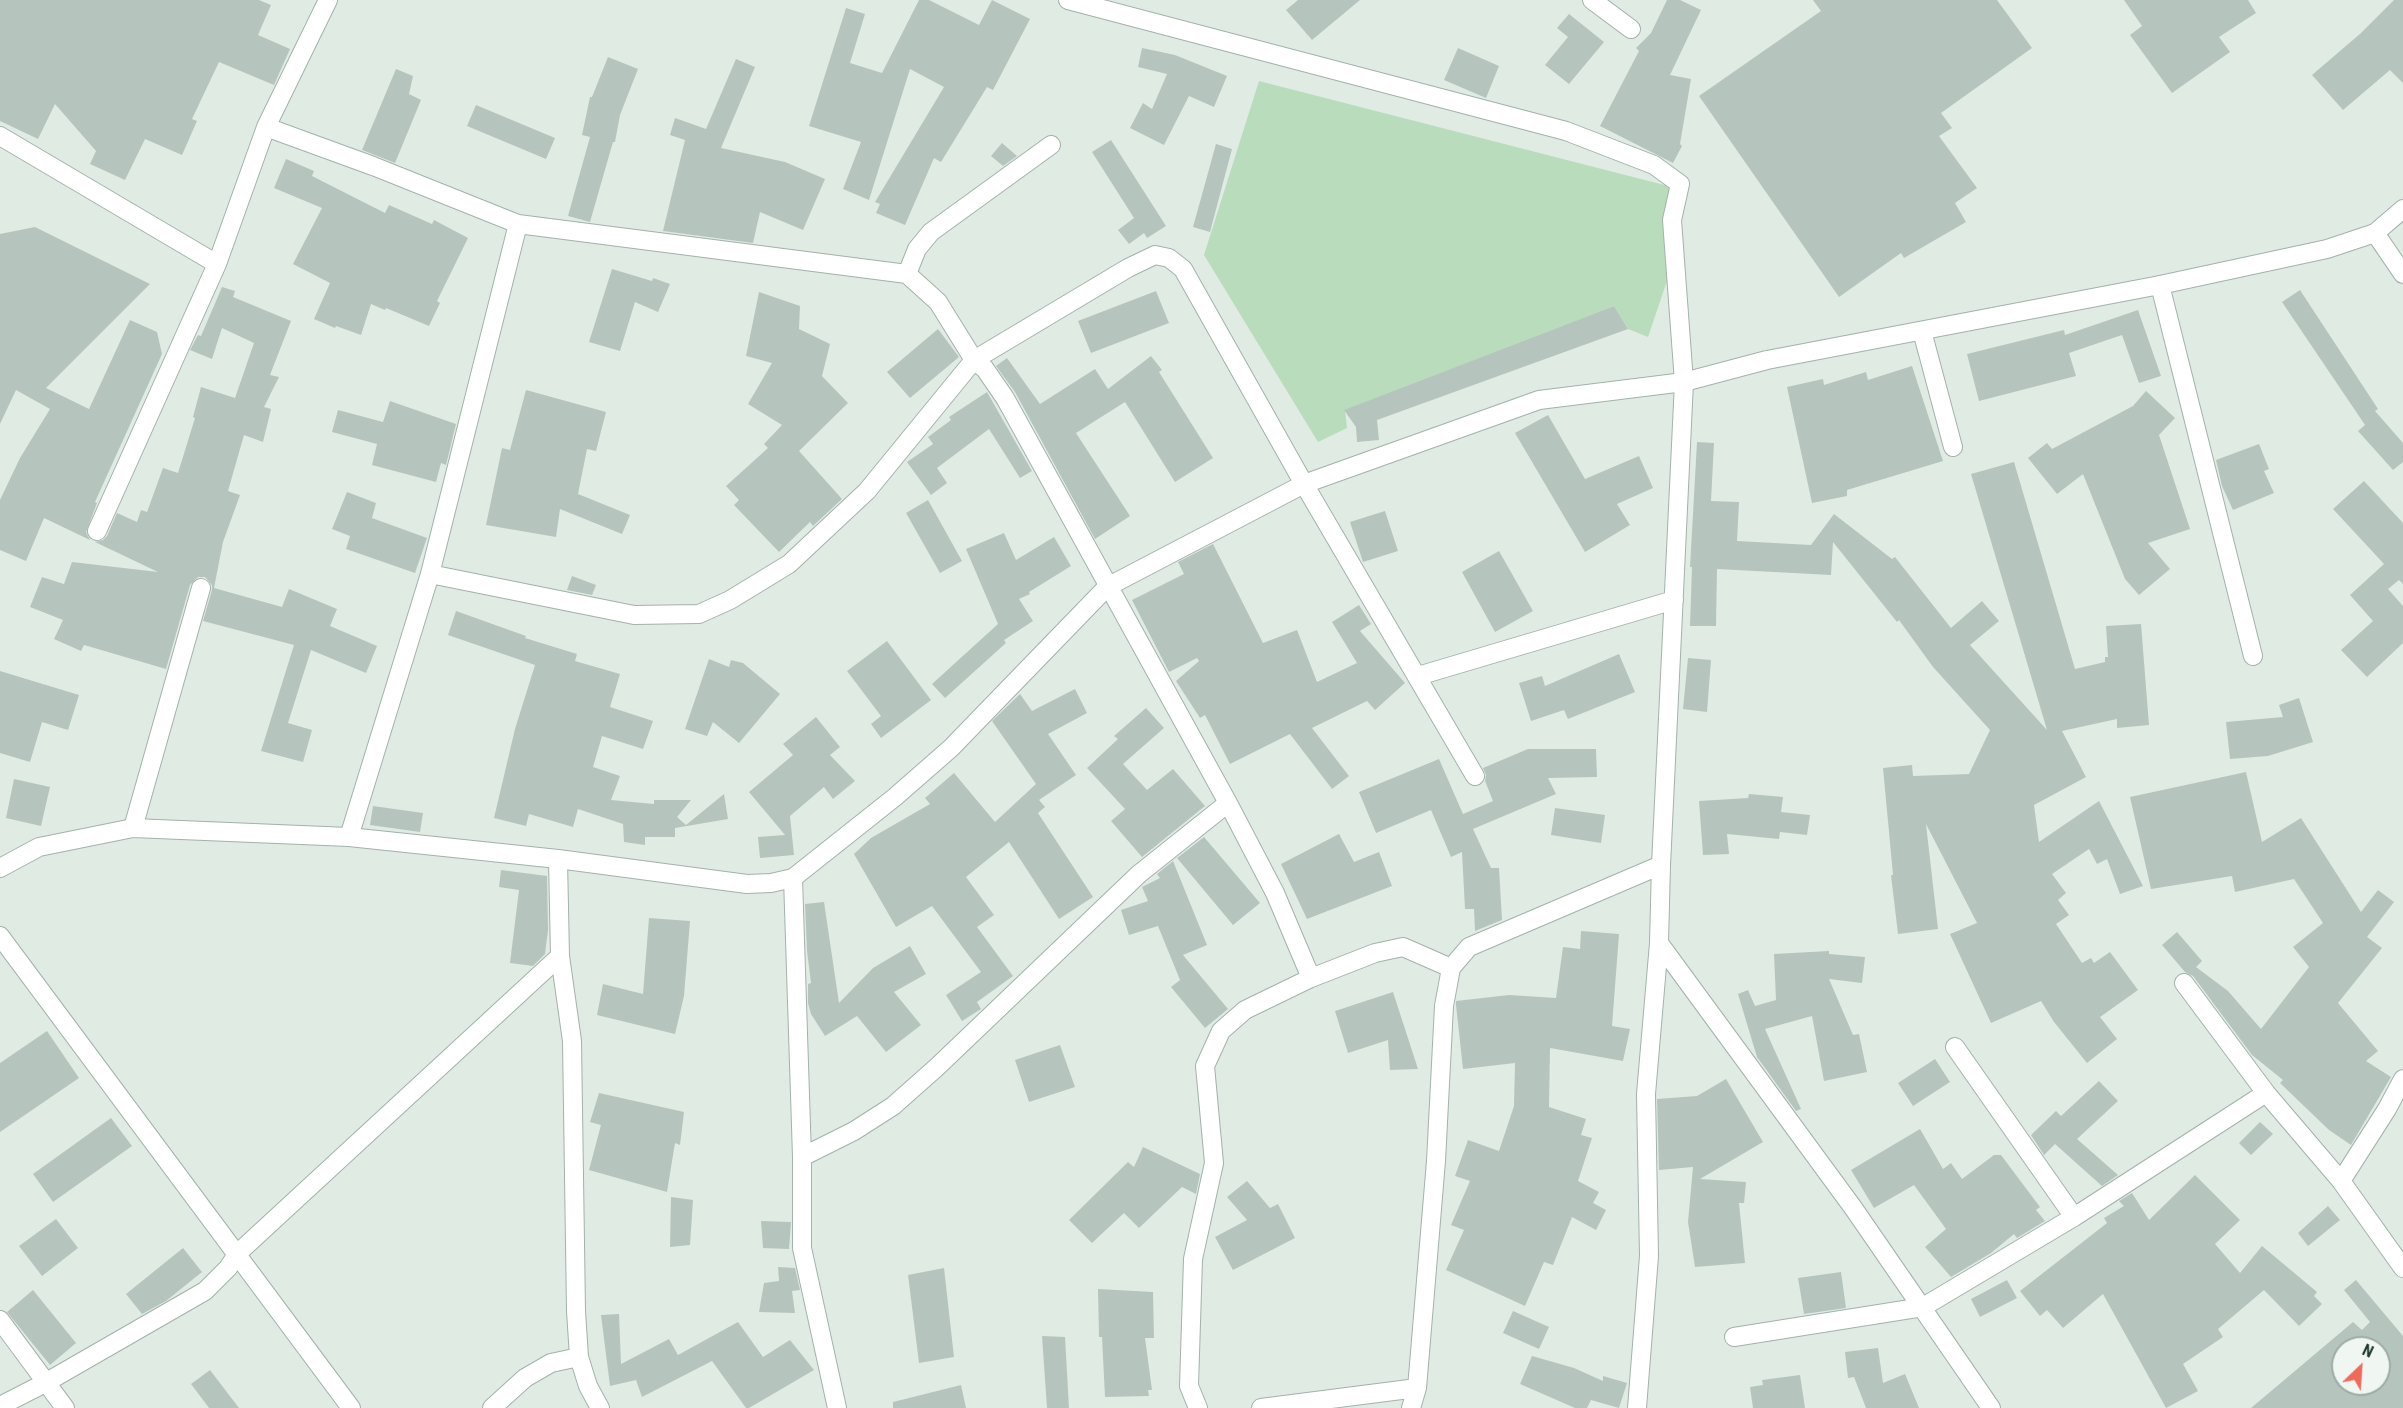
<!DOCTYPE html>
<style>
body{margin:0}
#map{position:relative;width:2403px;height:1408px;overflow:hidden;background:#e0ebe4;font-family:"Roboto Condensed",sans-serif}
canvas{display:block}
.north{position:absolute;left:2331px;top:1336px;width:60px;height:60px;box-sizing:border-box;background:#f0f7f3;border:2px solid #9daba5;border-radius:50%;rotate:25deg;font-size:16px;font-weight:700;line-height:24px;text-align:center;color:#213a30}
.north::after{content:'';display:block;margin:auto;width:21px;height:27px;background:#ef6a59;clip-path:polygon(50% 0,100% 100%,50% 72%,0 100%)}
</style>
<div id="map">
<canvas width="2403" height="1408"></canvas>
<div class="north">N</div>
</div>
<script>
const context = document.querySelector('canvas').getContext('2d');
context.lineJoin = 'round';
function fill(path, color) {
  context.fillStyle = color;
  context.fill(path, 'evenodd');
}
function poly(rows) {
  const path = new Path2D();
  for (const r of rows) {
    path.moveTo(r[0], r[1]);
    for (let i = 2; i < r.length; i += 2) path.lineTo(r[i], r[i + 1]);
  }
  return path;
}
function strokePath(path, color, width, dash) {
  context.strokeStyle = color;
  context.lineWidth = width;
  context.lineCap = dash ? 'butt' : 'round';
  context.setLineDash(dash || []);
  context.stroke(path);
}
const green = poly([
 [1259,81,1672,187,1669,275,1648,337,1628,329,1614,306,1345,410,1347,428,1318,442,1204,255]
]);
const building = poly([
 [0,0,259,0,271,5,258,35,290,49,274,85,219,62,192,119,197,121,182,155,145,139,125,180,90,164,96,151,55,104,38,139,0,121],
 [919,0,929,0,979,25,992,0,1030,19,993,90,987,87,941,162,934,158,905,225,876,213,880,204,875,202,944,87,910,69,869,200,843,189,861,142,809,126,846,8,865,14,850,63,882,73],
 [1298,0,1360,0,1312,40,1286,10],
 [1667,0,1680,0,1701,10,1670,75,1691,79,1680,144,1682,146,1673,163,1600,126,1639,51,1636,48,1651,33],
 [1813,0,1997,0,2032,48,1941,113,1952,128,1939,136,1977,188,1955,203,1966,222,1904,258,1901,253,1839,297,1699,96,1821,11],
 [2124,0,2248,0,2256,13,2219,37,2230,52,2172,93,2130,35,2142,26],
 [2394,0,2403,0,2403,83,2390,70,2343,110,2312,75,2361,33],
 [1569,14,1604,42,1569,84,1545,65,1568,37,1557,28],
 [1142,48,1175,55,1227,76,1214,107,1189,96,1164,145,1130,128,1143,103,1152,109,1167,74,1138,67],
 [1458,48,1499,66,1486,98,1444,80],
 [608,57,638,69,620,115,615,142,613,142,590,222,568,216,590,137,582,135,590,97,592,97],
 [736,59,755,67,721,148,785,162,825,179,803,230,760,212,753,243,663,231,685,140,670,135,675,118,706,129],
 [396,69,413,76,409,94,421,100,395,163,362,150],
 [476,105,555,138,546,159,467,126],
 [1111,140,1166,226,1147,238,1144,233,1129,244,1118,230,1134,218,1092,152],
 [1002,143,1017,156,1003,166,991,156],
 [1216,144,1232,149,1210,232,1193,227],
 [286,159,314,171,312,176,385,213,389,205,432,224,434,220,468,238,437,301,440,303,429,326,386,308,385,310,371,304,361,335,336,326,335,328,314,319,330,283,293,264,322,208,274,188],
 [35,227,150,284,46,388,89,409,130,320,157,332,162,354,95,502,97,503,86,532,90,540,44,518,26,561,0,550,0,500,20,458,50,409,16,390,0,424,0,234],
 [612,269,652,281,653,278,670,284,658,312,635,302,620,351,589,342],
 [222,287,235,291,233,297,291,321,270,375,279,377,264,407,271,409,263,442,244,435,228,491,240,495,223,542,214,588,282,607,289,589,337,609,330,626,377,646,366,673,311,650,288,723,312,730,303,762,261,751,294,645,203,621,212,590,212,585,205,577,198,577,190,585,166,669,84,645,81,651,54,639,63,620,30,607,42,577,64,584,72,562,158,572,95,542,103,540,107,536,117,513,137,522,141,510,147,512,163,468,178,473,195,418,193,417,201,387,235,398,254,343,222,328,212,359,190,350,198,335,201,336],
 [2300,290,2378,409,2375,411,2403,443,2403,462,2393,470,2358,431,2365,425,2282,302],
 [1156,291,1169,323,1091,353,1078,321],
 [759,292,800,306,799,329,830,344,822,376,848,403,799,451,842,499,813,526,810,522,779,552,734,505,739,500,726,486,768,448,764,444,782,425,748,404,772,363,746,356],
 [1614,306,1628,329,1377,420,1379,440,1357,442,1356,427,1344,410],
 [2138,310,2161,376,2139,383,2122,335,2069,353,2076,376,1979,401,1967,354,2064,330,2065,335],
 [938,329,959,357,910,398,887,372],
 [1151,356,1162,370,1159,372,1213,458,1175,482,1125,402,1076,433,1130,516,1095,539,1015,392,996,366,1007,358,1040,404,1095,369,1108,389],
 [1912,366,1943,461,1847,490,1847,496,1812,503,1787,387,1823,379,1824,385,1866,372,1868,380],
 [526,390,606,412,596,451,587,449,578,494,630,515,622,534,560,509,556,537,486,525,502,448,510,450],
 [2146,391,2175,418,2159,435,2190,529,2148,543,2170,569,2139,595,2125,579,2083,474,2057,494,2028,458,2047,443,2052,449,2133,406],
 [987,392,1032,471,1020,478,989,429,937,468,947,483,931,495,907,462,933,444,928,437,951,420,949,417],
 [390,401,456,424,447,461,446,465,441,463,436,482,372,465,377,444,332,432,338,410,383,422],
 [1548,415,1585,479,1639,456,1653,488,1617,504,1630,525,1585,552,1515,433],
 [1697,442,1714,443,1711,501,1739,502,1737,541,1811,545,1834,514,1892,559,1895,557,1951,628,1982,601,1999,621,1970,645,2047,730,1971,474,2014,462,2075,669,2105,662,2105,657,2108,657,2106,626,2141,624,2149,725,2117,728,2117,719,2062,731,2086,777,2034,805,2039,842,2099,801,2143,886,2120,894,2107,859,2097,864,2089,849,2052,874,2066,893,2058,900,2069,915,2056,924,2082,963,2091,958,2094,963,2110,952,2138,990,2100,1017,2117,1039,2087,1063,2054,1022,2041,1001,1991,1023,1950,934,1977,923,1926,824,1938,929,1898,934,1891,875,1893,875,1883,768,1912,765,1913,776,1969,774,1990,730,1933,667,1899,620,1897,622,1833,542,1831,575,1717,569,1716,626,1690,626,1692,567,1690,567],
 [2259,444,2269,469,2264,471,2274,493,2233,510,2222,486,2216,460],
 [2364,481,2403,523,2403,584,2399,580,2388,589,2403,606,2403,643,2367,677,2341,650,2373,621,2350,595,2384,564,2333,509],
 [347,492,376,503,372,518,427,538,415,573,346,549,350,536,332,529],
 [928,500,962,561,940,573,906,513],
 [1385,511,1398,551,1363,562,1350,522],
 [1004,533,1016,560,1054,537,1071,566,1029,592,1030,594,1019,599,1033,621,1004,640,1006,643,945,698,932,684,998,624,966,549],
 [1213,544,1263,643,1297,630,1317,682,1357,663,1332,622,1359,605,1371,624,1360,631,1405,683,1375,710,1367,701,1312,728,1349,776,1332,789,1290,734,1230,764,1205,715,1200,718,1176,681,1199,661,1197,658,1169,672,1132,600,1184,574,1178,562],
 [1499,551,1533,611,1495,632,1462,572],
 [572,576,596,585,592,595,567,590],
 [456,611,526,636,525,638,577,654,575,661,620,674,610,707,653,721,643,749,602,736,593,767,620,776,611,800,654,804,654,800,691,800,677,817,686,825,724,794,728,819,675,828,675,837,645,837,645,845,624,842,623,824,578,809,573,827,529,814,526,826,494,818,515,729,535,665,448,635],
 [887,641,931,700,881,738,871,724,881,716,847,671],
 [1619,654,1635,692,1568,719,1564,710,1531,721,1519,683,1542,676,1545,686],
 [1688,658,1711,660,1707,712,1683,709],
 [709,659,729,667,731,660,743,663,780,694,739,743,713,722,707,736,685,729],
 [0,671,79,695,68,730,42,722,30,762,0,753],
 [1075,689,1087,713,1048,734,1076,775,1039,800,1045,807,1038,813,1093,897,1059,919,1009,842,966,877,994,915,977,927,1013,976,977,1002,981,1009,962,1021,946,995,981,972,932,906,896,927,854,854,871,838,930,804,925,798,954,773,995,822,1036,784,992,721,1020,694,1032,711],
 [2299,698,2313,742,2268,756,2230,759,2226,722,2283,717,2279,705],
 [1146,708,1164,728,1123,764,1147,790,1173,769,1205,806,1142,857,1111,821,1125,809,1087,768,1118,739,1114,736],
 [816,717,840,747,830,755,855,781,833,799,824,787,790,816,794,855,760,858,758,837,785,835,749,792,793,755,783,744],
 [1528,749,1596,749,1597,777,1548,778,1556,794,1473,829,1491,868,1499,868,1502,920,1475,931,1474,909,1465,909,1462,852,1451,857,1431,810,1376,833,1359,792,1439,759,1463,814,1493,801,1485,781,1486,775,1483,768],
 [2246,772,2262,842,2301,818,2361,912,2378,890,2394,902,2367,937,2382,948,2338,1003,2378,1051,2366,1061,2391,1077,2351,1145,2329,1130,2280,1083,2283,1080,2252,1055,2193,976,2185,972,2162,945,2177,932,2202,961,2196,967,2228,991,2261,1029,2309,967,2293,947,2323,923,2294,879,2235,892,2232,876,2151,889,2130,797],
 [14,779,50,787,41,826,6,818],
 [1749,794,1783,797,1781,812,1810,815,1807,835,1780,832,1779,839,1727,834,1729,854,1703,855,1699,801,1748,798],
 [373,806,423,813,420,832,370,825],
 [1555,808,1605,815,1601,843,1551,835],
 [1339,834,1354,862,1379,852,1392,886,1307,919,1281,864],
 [1204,837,1260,903,1233,925,1177,858],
 [1173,861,1207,945,1183,955,1228,1009,1205,1028,1171,987,1180,980,1158,926,1129,935,1121,910,1148,901,1142,887,1160,878,1157,874],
 [501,870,547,876,548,930,545,954,533,966,510,963,519,890,499,887],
 [824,902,839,1003,873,968,910,946,926,974,894,992,921,1025,886,1052,857,1016,825,1036,811,1014,808,1003,808,984,811,983,807,951,805,904],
 [649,918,690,921,684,996,675,1034,597,1015,603,984,643,994],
 [1581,931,1619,934,1612,1026,1630,1029,1623,1061,1550,1048,1549,1107,1586,1119,1581,1135,1592,1138,1578,1181,1599,1192,1593,1203,1606,1210,1596,1230,1572,1217,1553,1265,1544,1262,1525,1306,1446,1270,1464,1230,1451,1225,1470,1181,1455,1176,1468,1140,1499,1151,1514,1106,1515,1063,1463,1069,1456,1005,1456,1001,1509,995,1556,998,1563,947,1580,949],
 [1829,951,1829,954,1865,957,1862,983,1829,979,1853,1035,1859,1034,1867,1072,1824,1081,1812,1016,1765,1029,1801,1109,1796,1111,1757,1057,1738,994,1748,990,1755,1006,1776,1000,1774,954],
 [1393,992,1418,1069,1390,1070,1388,1040,1348,1053,1335,1011],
 [47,1031,79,1078,0,1132,0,1063],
 [1060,1045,1075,1087,1029,1102,1015,1060],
 [1935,1059,1950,1082,1913,1106,1898,1083],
 [1726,1079,1763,1142,1700,1179,1746,1182,1744,1203,1739,1203,1745,1263,1695,1267,1688,1222,1693,1167,1659,1170,1657,1099,1697,1096],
 [2099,1081,2118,1101,2077,1139,2118,1175,2102,1186,2055,1144,2044,1155,2031,1135,2056,1111,2061,1116],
 [599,1093,684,1112,680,1145,675,1143,667,1192,589,1170,601,1125,590,1122],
 [111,1118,132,1146,53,1202,33,1174],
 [2260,1122,2273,1134,2251,1155,2239,1143],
 [1920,1129,1943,1169,1951,1163,1962,1179,1994,1155,2001,1155,2040,1207,2036,1210,2045,1221,2017,1238,2014,1234,1991,1253,1951,1277,1925,1247,1946,1229,1914,1185,1874,1208,1851,1170],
 [1143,1147,1200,1174,1196,1194,1182,1187,1139,1228,1124,1213,1092,1243,1069,1220,1128,1162,1134,1167],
 [2195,1175,2240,1220,2215,1244,2240,1273,2262,1246,2317,1292,2314,1296,2322,1304,2299,1326,2264,1290,2218,1329,2223,1337,2183,1364,2198,1391,2166,1408,2103,1294,2063,1328,2047,1310,2040,1316,2020,1291,2107,1223,2104,1218,2124,1206,2119,1201,2132,1193,2149,1220],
 [1247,1181,1270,1208,1278,1204,1295,1238,1233,1270,1215,1237,1247,1220,1227,1197],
 [671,1197,693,1200,690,1245,670,1247],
 [2328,1206,2340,1220,2308,1246,2298,1233],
 [56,1219,78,1248,42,1276,19,1246],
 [761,1221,791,1222,789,1249,763,1248],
 [183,1248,202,1272,166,1301,142,1314,126,1294],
 [778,1267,795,1268,800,1290,792,1291,795,1313,759,1312,764,1283,779,1281],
 [944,1268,954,1357,919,1363,908,1275],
 [1841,1272,1846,1308,1804,1314,1798,1278],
 [2007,1280,2017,1298,1980,1317,1971,1299],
 [2356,1280,2403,1336,2403,1408,2251,1408,2353,1322,2362,1330,2370,1322,2344,1290],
 [2343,1348,2379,1348,2379,1384,2343,1384],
 [1098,1289,1153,1292,1154,1338,1145,1338,1152,1390,1148,1390,1149,1396,1105,1397,1102,1337,1099,1337],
 [33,1290,76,1343,50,1365,7,1312],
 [1513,1311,1549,1327,1539,1349,1503,1333],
 [619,1314,621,1364,669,1339,678,1355,738,1322,763,1357,790,1340,814,1370,749,1408,746,1408,712,1361,642,1397,636,1380,610,1386,601,1315],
 [1042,1336,1065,1337,1069,1408,1047,1408],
 [1878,1348,1883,1383,1905,1374,1919,1408,1866,1408,1854,1377,1848,1378,1845,1352],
 [1532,1356,1574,1368,1603,1381,1603,1376,1627,1383,1619,1408,1591,1400,1587,1408,1575,1408,1520,1384],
 [210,1370,239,1408,209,1408,191,1384],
 [1800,1375,1805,1408,1753,1408,1750,1387,1763,1385,1762,1380],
 [961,1385,966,1408,893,1408,893,1402]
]);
const minor = poly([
 [1068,0,1566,131,1654,165,1680,184,1672,220,1684,382,1661,865,1659,943,1646,1094,1649,1256,1637,1408],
 [1592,0,1631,29],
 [266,127,373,166,518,224,907,274],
 [0,136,217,264],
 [1051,145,931,232,917,249,907,274,938,302,974,360,1128,268,1155,255,1169,258,1183,269,1304,484,1475,776],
 [2375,233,2403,274],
 [2160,285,2253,656],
 [1922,331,1953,447],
 [97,531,217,264,266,127,328,0],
 [430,574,634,615,699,614,730,600,789,564,867,491,974,360,985,369,1005,398,1228,803,1275,893,1311,978,1375,953,1403,947,1451,968],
 [1418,676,1674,600],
 [133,828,201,588],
 [349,837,430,574,518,224],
 [558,859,560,956,572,1041,576,1311,579,1357,588,1386,600,1408],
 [793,878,802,1157,802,1248,837,1408],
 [0,936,351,1408],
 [1659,943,1854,1209,1991,1408],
 [2184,983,2266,1093,2341,1181,2403,1268],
 [1955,1047,2074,1217],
 [802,1157,854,1131,893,1106,937,1067,1139,874,1228,803],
 [2341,1181,2387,1109,2403,1079],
 [0,1320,65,1408],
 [1734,1337,1923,1307,2074,1217,2266,1093],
 [0,1406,45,1383,205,1291,228,1268,238,1253,560,956],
 [492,1408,525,1378,551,1363,579,1357],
 [1198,1408,1189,1386,1193,1259,1214,1163,1205,1066,1221,1031,1245,1010,1311,978],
 [1261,1408,1417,1388],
 [1411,1408,1417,1388,1436,1161,1444,1006,1451,968,1469,947,1661,865]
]);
const tertiary = poly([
 [0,868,39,847,133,828,349,837,558,859,747,884,771,883,793,878,895,797,951,748,1107,587,1304,484,1539,400,1684,382,1767,360,2160,285,2327,249,2375,233,2403,209]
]);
fill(green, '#b9dcbd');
fill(building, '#b5c5bd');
strokePath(minor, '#a3b2aa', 20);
strokePath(tertiary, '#a3b2aa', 20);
strokePath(minor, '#fff', 18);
strokePath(tertiary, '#fff', 18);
</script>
